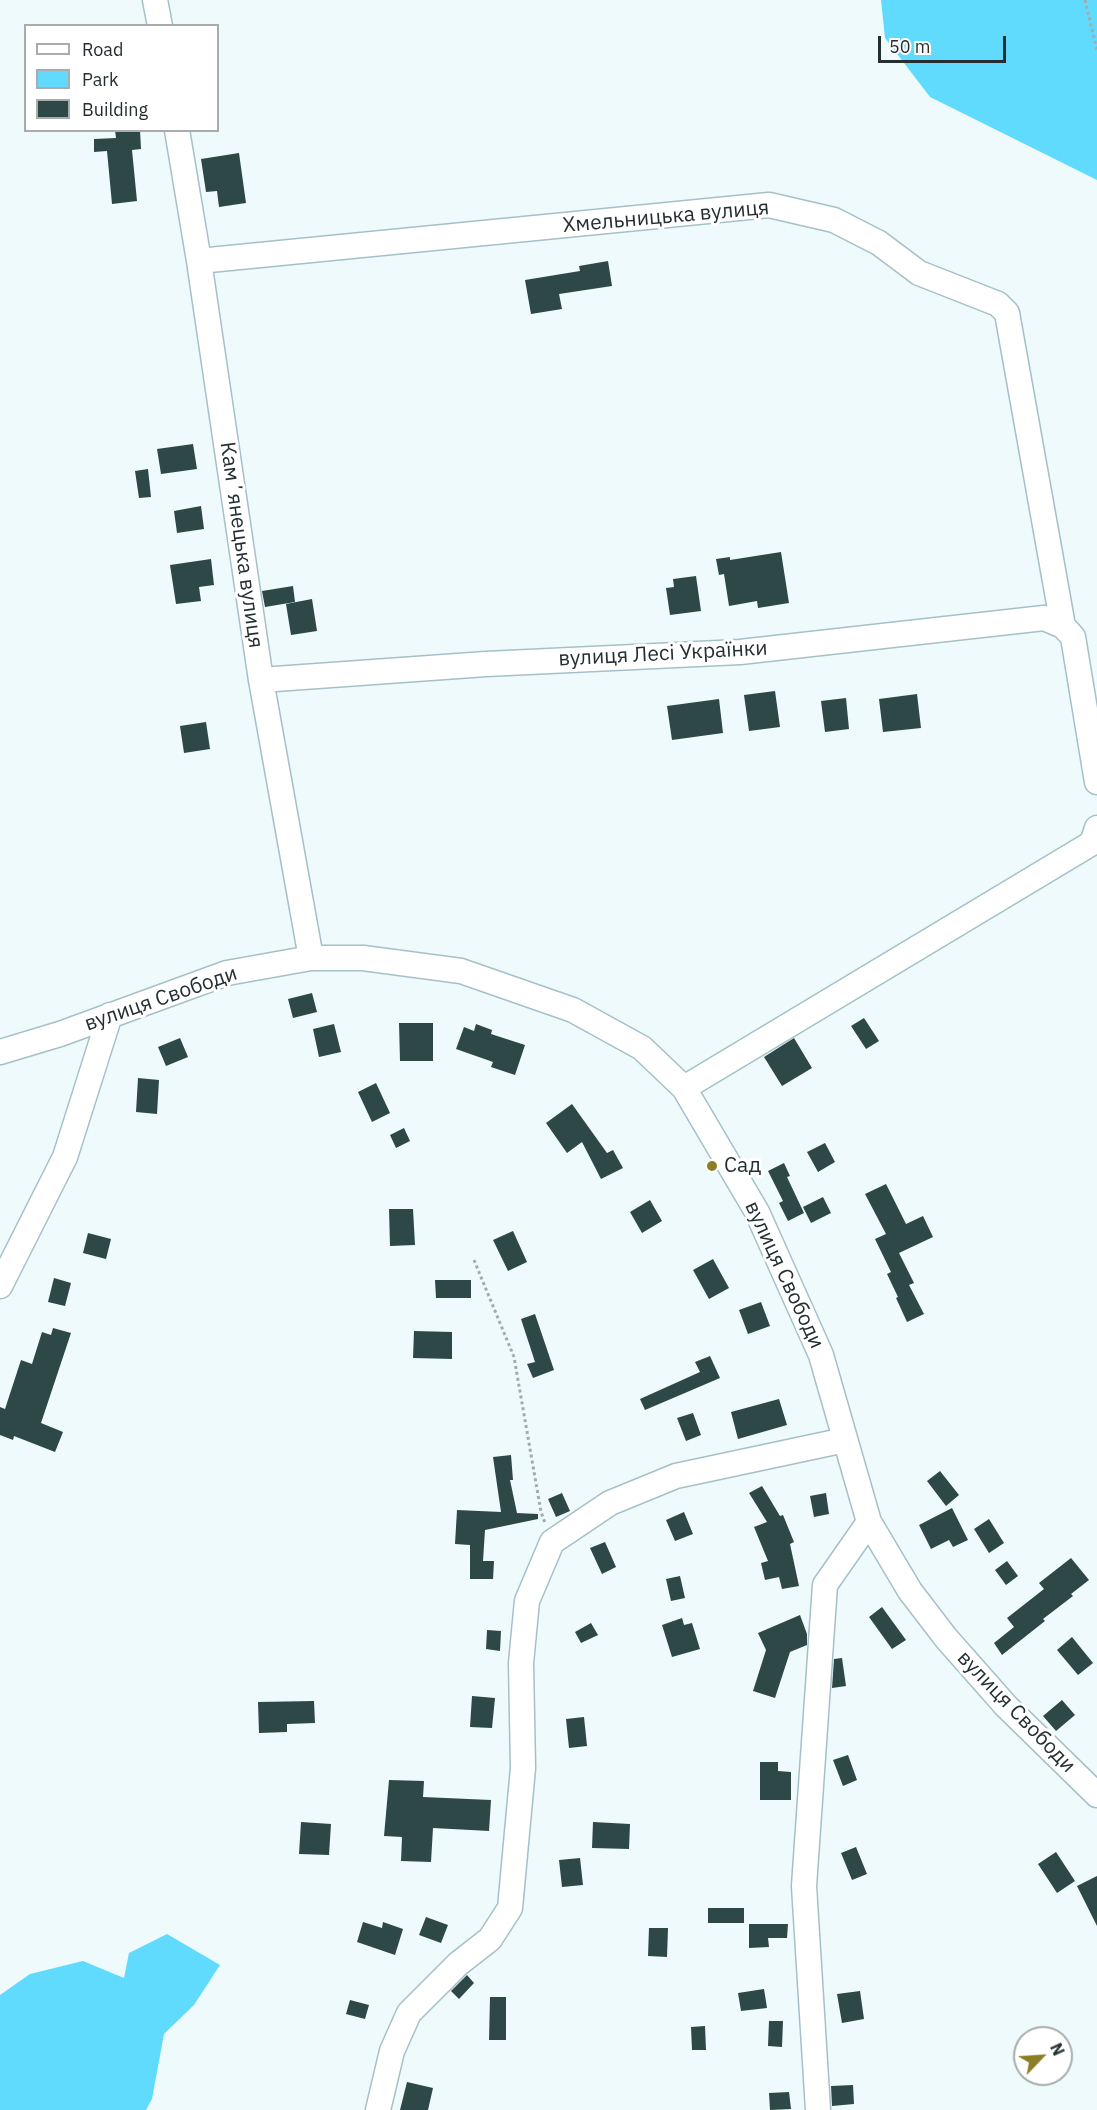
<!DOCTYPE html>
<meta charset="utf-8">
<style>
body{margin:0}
#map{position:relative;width:1097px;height:2110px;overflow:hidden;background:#effafd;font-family:"IBM Plex Sans",sans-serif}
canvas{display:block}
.legend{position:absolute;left:24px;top:24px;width:195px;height:108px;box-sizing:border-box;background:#fff;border:2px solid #a8acad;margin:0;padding:8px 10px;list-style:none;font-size:18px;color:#252f32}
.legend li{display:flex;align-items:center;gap:12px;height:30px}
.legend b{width:30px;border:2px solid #a8acad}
.north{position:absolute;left:1013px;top:2026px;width:60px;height:60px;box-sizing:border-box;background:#fff;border:2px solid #a8acad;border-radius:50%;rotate:65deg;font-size:16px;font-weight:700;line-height:24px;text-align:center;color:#252f32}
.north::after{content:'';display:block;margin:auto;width:21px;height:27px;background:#8c7e25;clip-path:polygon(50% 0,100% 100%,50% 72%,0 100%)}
.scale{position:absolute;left:878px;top:36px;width:128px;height:27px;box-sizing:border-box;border:3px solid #252f32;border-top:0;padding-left:8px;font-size:18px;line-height:21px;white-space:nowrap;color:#252f32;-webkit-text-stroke:4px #fff;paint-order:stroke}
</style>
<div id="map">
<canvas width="1097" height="2110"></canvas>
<ul class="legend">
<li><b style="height:8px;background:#fff"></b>Road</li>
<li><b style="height:16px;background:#60dbfe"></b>Park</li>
<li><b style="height:16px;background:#2e4747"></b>Building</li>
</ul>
<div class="north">N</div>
<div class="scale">50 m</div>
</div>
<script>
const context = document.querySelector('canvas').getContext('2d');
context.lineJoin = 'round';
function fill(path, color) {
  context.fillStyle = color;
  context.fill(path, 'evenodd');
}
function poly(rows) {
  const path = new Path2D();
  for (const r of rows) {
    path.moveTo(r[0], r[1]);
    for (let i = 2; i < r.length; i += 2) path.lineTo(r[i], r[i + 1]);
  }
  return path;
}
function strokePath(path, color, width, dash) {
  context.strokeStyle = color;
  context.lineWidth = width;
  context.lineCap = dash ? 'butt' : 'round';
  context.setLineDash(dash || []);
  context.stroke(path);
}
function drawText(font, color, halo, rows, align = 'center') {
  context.font = font + ' "IBM Plex Sans",sans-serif';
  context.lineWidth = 6;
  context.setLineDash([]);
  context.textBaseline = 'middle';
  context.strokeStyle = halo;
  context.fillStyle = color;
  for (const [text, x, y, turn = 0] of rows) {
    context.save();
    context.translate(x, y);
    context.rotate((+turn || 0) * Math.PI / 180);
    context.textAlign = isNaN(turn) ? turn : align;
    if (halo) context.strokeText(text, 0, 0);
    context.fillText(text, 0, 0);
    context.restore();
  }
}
const green = poly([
 [881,0,1097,0,1097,180,930,97,885,38],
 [167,1934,220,1965,194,2005,164,2034,152,2099,146,2110,0,2110,0,1995,30,1974,83,1961,124,1978,129,1953]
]);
const building = poly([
 [115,130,140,130,141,149,132,150,137,201,112,204,107,151,94,152,94,139,116,138],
 [239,153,246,203,219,207,217,191,206,192,201,159],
 [608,261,612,286,559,294,562,309,531,314,525,280,580,271,579,266],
 [193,444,197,469,161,474,157,449],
 [148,469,151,497,139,498,135,471],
 [201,506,204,529,177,533,174,511],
 [781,552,789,603,758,608,757,601,729,606,724,574,719,575,716,559,730,557,730,560],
 [211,559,214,585,199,587,201,601,176,604,170,565],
 [696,576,701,611,670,615,666,588,674,587,673,579],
 [293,586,295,602,265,607,262,591],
 [312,599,317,631,291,635,286,604],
 [775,691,780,727,749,731,744,695],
 [917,694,921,728,883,732,879,699],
 [846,698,849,729,825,732,821,701],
 [719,699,723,733,672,740,667,706],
 [206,722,210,749,184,753,180,726],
 [312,993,317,1012,293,1018,288,999],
 [864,1018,879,1041,866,1049,851,1026],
 [399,1023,433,1023,433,1061,400,1061],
 [334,1024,341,1052,319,1057,313,1029],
 [476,1024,492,1030,491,1034,525,1045,515,1075,491,1067,493,1062,456,1049,464,1027,474,1031],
 [180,1038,188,1057,166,1066,158,1047],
 [794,1038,812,1068,782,1086,764,1057],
 [138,1078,159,1080,157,1114,136,1112],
 [376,1083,390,1113,372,1122,358,1092],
 [572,1104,607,1153,613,1150,623,1168,601,1179,582,1142,567,1153,546,1123],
 [404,1128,410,1141,396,1148,390,1135],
 [825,1143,835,1162,818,1172,807,1152],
 [784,1163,790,1176,787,1177,804,1213,788,1221,779,1203,783,1201,768,1171],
 [886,1184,906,1224,923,1216,933,1237,899,1253,914,1283,909,1285,924,1314,907,1322,896,1298,898,1297,887,1274,891,1272,875,1239,886,1234,865,1194],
 [823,1197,831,1213,811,1223,803,1207],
 [650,1200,662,1221,642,1233,630,1212],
 [389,1209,413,1209,415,1245,390,1246],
 [513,1231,527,1262,508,1271,493,1240],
 [88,1233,111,1239,106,1259,83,1253],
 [713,1259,729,1288,709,1299,693,1270],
 [54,1278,71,1283,65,1306,48,1302],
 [435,1280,471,1280,471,1298,436,1298],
 [761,1302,770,1326,748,1334,739,1310],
 [535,1314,554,1370,533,1378,527,1364,535,1362,521,1319],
 [53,1328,71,1333,41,1423,63,1432,55,1452,14,1436,13,1440,0,1435,0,1407,5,1409,21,1360,32,1364,42,1332,51,1335],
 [414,1331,452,1332,452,1359,413,1358],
 [710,1356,720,1378,645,1410,640,1399,700,1372,695,1362],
 [779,1399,787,1425,738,1439,731,1412],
 [693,1413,701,1435,686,1441,677,1418],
 [511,1455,513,1480,510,1480,517,1513,538,1514,538,1519,485,1530,483,1561,494,1561,493,1579,470,1579,470,1545,455,1544,457,1510,501,1512,493,1457],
 [940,1471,959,1495,946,1506,927,1481],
 [762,1486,780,1516,783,1515,794,1542,790,1544,799,1586,782,1589,779,1577,765,1580,761,1563,768,1561,754,1527,767,1522,749,1493],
 [562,1493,570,1511,556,1517,548,1499],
 [826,1493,829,1514,814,1517,810,1496],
 [952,1508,968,1540,953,1547,949,1540,931,1549,919,1525],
 [684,1512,693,1534,675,1541,666,1520],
 [989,1519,1004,1543,989,1553,974,1529],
 [605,1542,616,1567,602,1574,590,1548],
 [1071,1558,1089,1580,1071,1594,1073,1596,1043,1619,1045,1621,1002,1655,994,1643,1014,1627,1007,1618,1044,1589,1039,1583],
 [1007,1561,1018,1576,1006,1585,995,1570],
 [680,1576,685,1598,671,1601,666,1579],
 [882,1607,906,1640,892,1649,869,1617],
 [800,1615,807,1634,807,1645,790,1652,775,1698,753,1691,766,1650,758,1633],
 [682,1618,684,1625,692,1623,700,1649,672,1657,662,1625],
 [591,1623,598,1635,581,1643,575,1632],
 [487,1630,501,1631,500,1651,486,1649],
 [1072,1637,1093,1663,1078,1675,1057,1650],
 [842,1658,846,1686,832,1688,834,1659],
 [472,1696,495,1698,492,1728,470,1727],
 [1062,1700,1075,1715,1056,1731,1043,1716],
 [314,1701,315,1723,287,1724,287,1732,259,1733,258,1702],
 [584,1717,587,1746,569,1748,566,1719],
 [848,1755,857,1780,843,1786,833,1760],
 [760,1762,778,1762,778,1771,791,1772,791,1800,760,1800],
 [389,1780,424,1781,423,1797,491,1800,489,1831,433,1828,431,1862,401,1861,402,1837,384,1836],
 [301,1822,331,1824,329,1855,299,1854],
 [593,1822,630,1824,629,1849,592,1848],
 [856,1847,867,1874,852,1880,841,1853],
 [1056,1852,1075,1881,1057,1893,1038,1864],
 [580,1858,583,1885,562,1887,559,1860],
 [1097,1876,1097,1926,1077,1886],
 [708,1908,744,1908,744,1923,708,1923],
 [426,1917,448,1925,441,1943,419,1935],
 [363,1922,382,1928,383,1922,403,1929,395,1955,357,1942],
 [749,1924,788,1924,787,1938,768,1938,769,1947,749,1948],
 [649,1928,668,1928,667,1957,648,1956],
 [467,1975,474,1983,459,1999,451,1991],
 [764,1989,767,2008,741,2011,738,1993],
 [860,1991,864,2019,842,2023,837,1994],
 [490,1997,506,1997,506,2040,489,2040],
 [350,2000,369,2005,365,2019,346,2014],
 [769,2021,783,2021,782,2047,768,2046],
 [705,2026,706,2050,692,2050,691,2027],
 [407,2082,433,2088,428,2110,400,2110],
 [853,2085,854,2104,832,2106,831,2086],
 [789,2092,791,2109,770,2110,769,2093]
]);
const path = poly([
 [1085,0,1097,50],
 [474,1260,514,1357,541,1512,545,1523]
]);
const minor = poly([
 [155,0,160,26],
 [177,130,199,261,261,680,311,958],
 [199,261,769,205,834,220,879,243,919,273,998,304,1007,313,1063,626],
 [261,680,486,664,740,652,1044,618,1063,626,1073,637,1097,782],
 [0,1052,60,1034,227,973,311,958,363,958,461,971,573,1010,642,1048,684,1088,757,1212,821,1355,869,1522,910,1591,946,1638,1006,1706,1097,1795],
 [684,1088,1092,843,1097,828],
 [0,1286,65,1157,110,1015],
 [378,2110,392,2051,409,2013,458,1964,490,1939,510,1908,523,1768,521,1663,527,1601,552,1542,610,1503,676,1476,845,1440],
 [818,2110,804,1886,825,1585,869,1522]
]);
const markers = [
 [712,1166,6,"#8c7e25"]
];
const streetNames = [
 ["Хмельницька вулиця",666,217,-5],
 ["Камʼянецька вулиця",241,545,82],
 ["вулиця Лесі Українки",663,654,-3],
 ["вулиця Свободи",161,999,-19],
 ["вулиця Свободи",784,1275,65],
 ["вулиця Свободи",1016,1712,46]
];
const poiNames = [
 ["Сад",724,1166]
];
fill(green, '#60dbfe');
fill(building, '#2e4747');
strokePath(minor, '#a6c0c8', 27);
strokePath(path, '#a1acaf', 3, [3, 3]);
strokePath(minor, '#fff', 24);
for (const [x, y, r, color] of markers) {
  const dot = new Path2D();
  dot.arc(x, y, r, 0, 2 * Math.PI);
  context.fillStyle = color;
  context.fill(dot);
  strokePath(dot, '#fff', 2);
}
drawText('21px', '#252f32', '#fff', streetNames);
drawText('21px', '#252f32', '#fff', poiNames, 'left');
</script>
